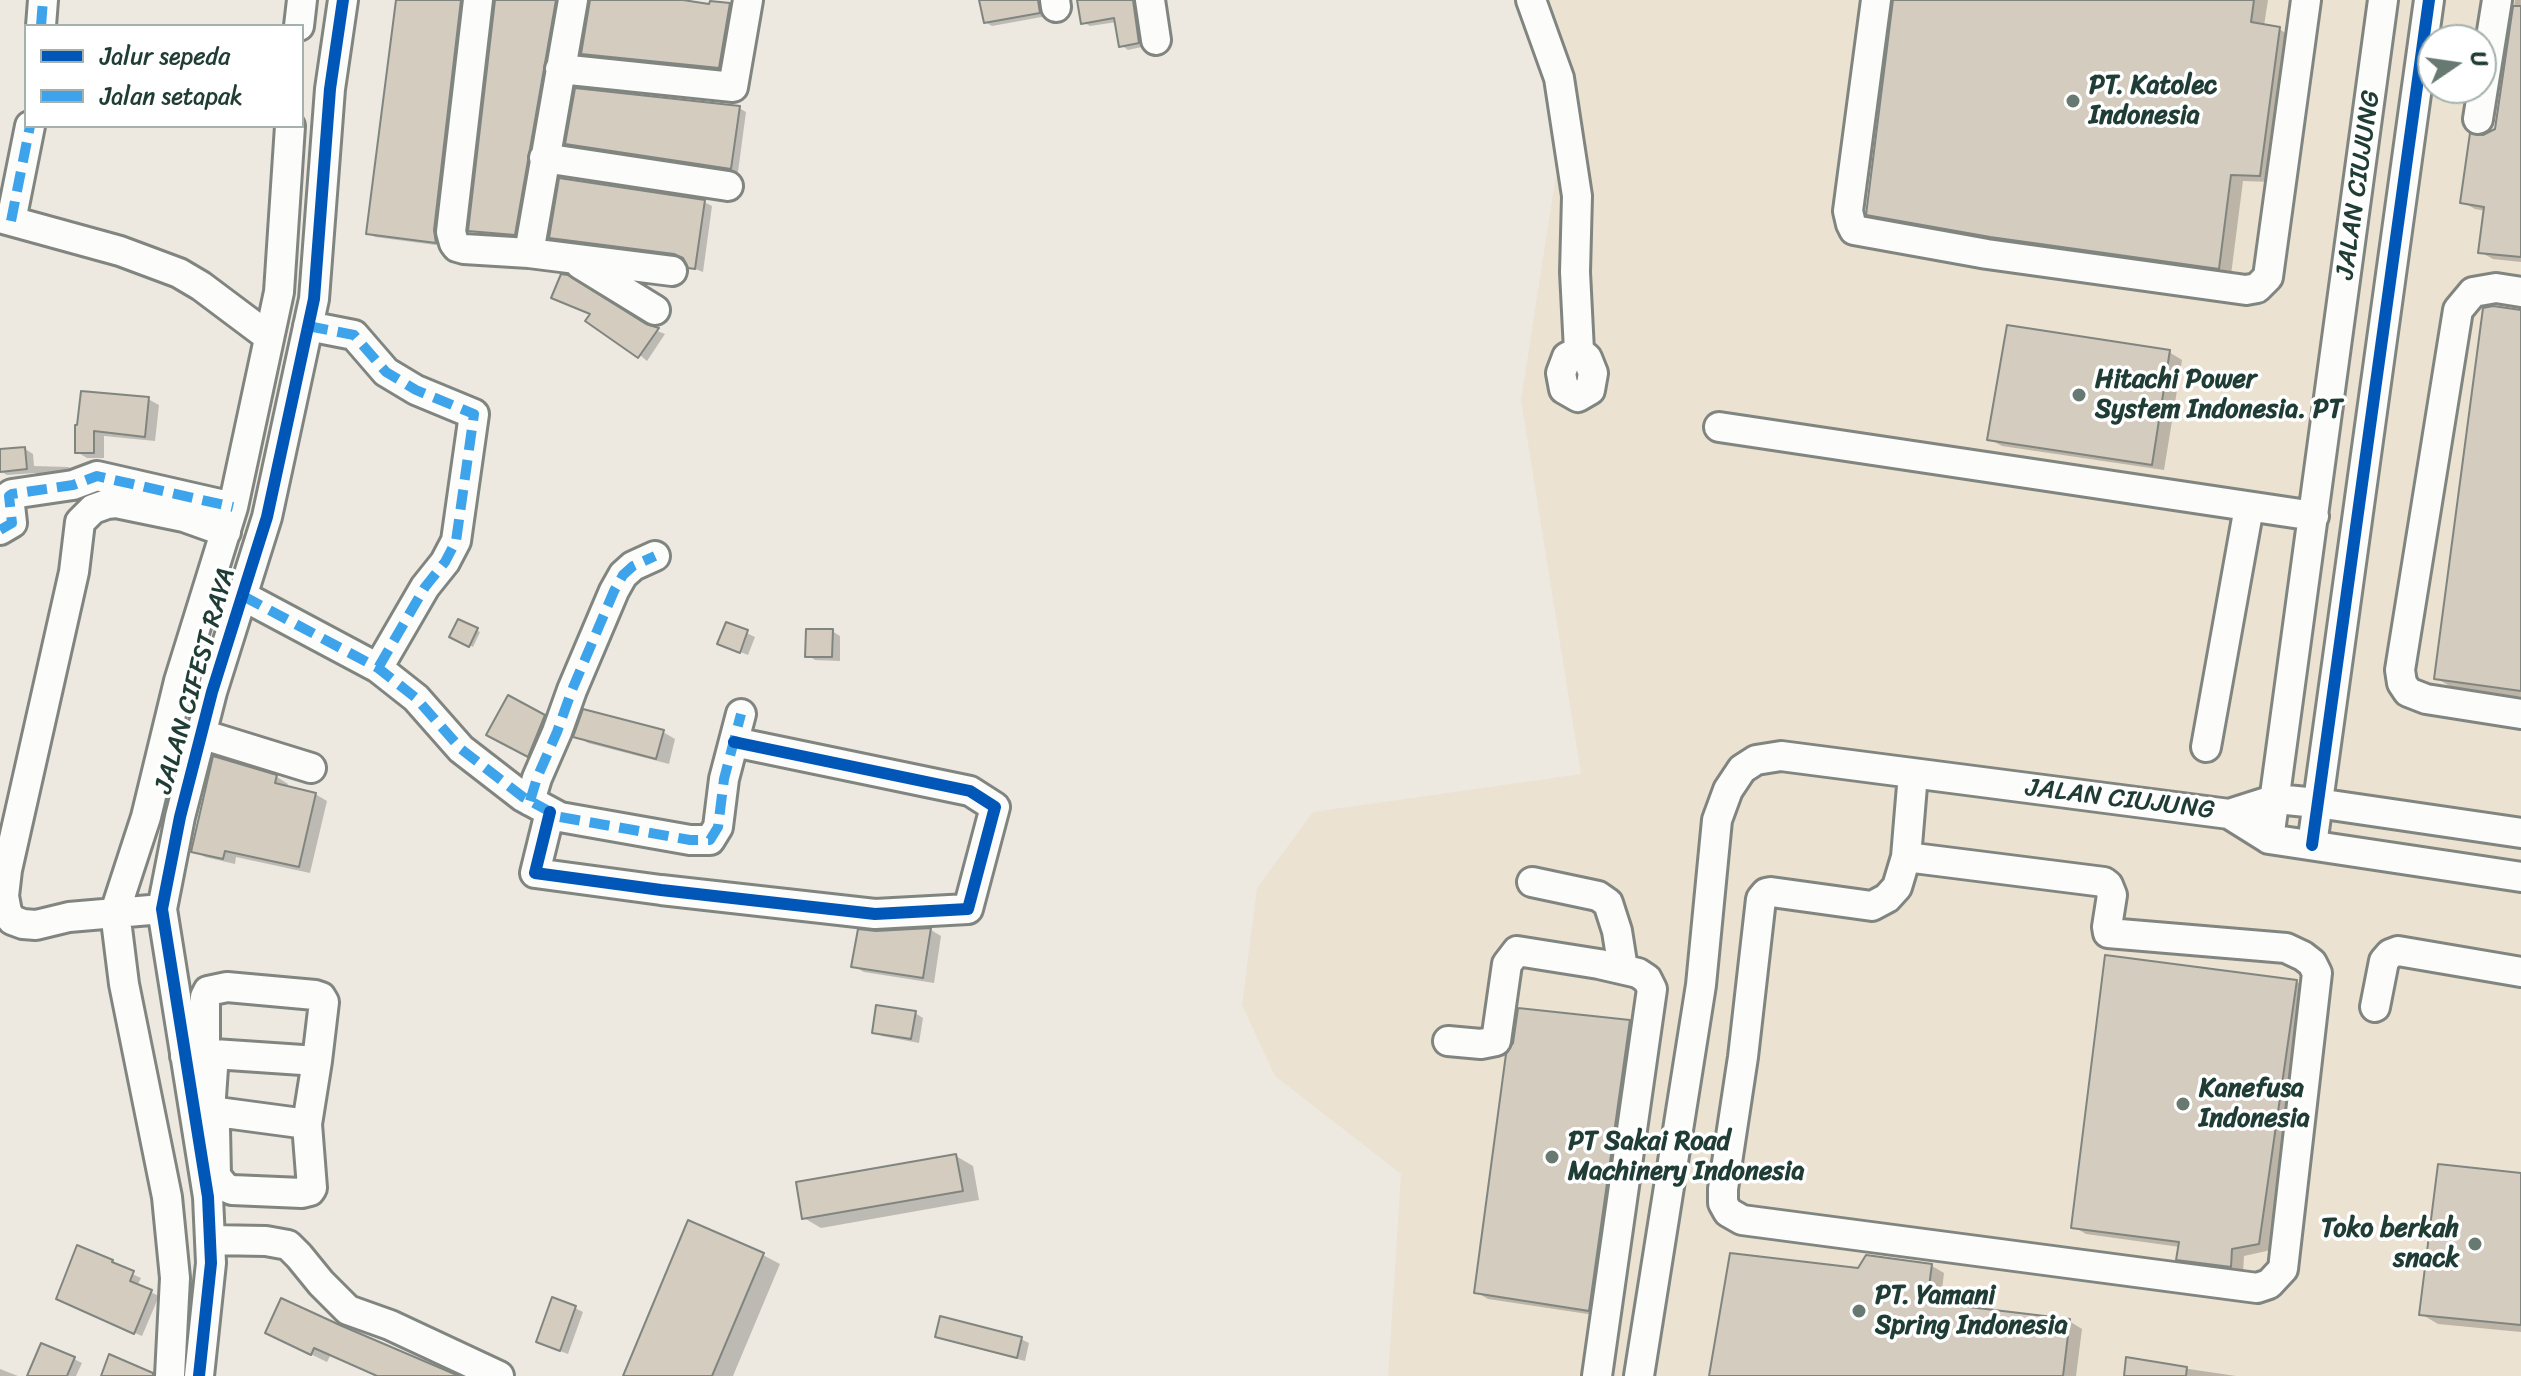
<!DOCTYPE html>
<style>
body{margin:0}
#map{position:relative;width:2521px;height:1376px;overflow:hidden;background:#ede9e1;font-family:Sriracha,sans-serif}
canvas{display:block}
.legend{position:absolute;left:24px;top:24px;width:280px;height:104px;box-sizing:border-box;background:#fff;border:2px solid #a5b1ae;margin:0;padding:10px 14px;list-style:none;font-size:24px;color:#1f3d34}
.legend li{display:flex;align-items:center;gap:16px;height:40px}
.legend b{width:40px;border:2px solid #a5b1ae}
.north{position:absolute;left:2417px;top:24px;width:80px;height:80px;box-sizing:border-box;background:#fff;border:2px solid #a5b1ae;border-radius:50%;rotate:77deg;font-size:22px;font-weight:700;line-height:32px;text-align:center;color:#1f3d34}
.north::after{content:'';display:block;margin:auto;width:28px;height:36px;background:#677971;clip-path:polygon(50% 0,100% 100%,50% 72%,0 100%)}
</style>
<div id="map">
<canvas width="2521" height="1376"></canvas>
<ul class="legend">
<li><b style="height:10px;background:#0057b8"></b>Jalur sepeda</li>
<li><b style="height:10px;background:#3da4eb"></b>Jalan setapak</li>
</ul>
<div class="north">U</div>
</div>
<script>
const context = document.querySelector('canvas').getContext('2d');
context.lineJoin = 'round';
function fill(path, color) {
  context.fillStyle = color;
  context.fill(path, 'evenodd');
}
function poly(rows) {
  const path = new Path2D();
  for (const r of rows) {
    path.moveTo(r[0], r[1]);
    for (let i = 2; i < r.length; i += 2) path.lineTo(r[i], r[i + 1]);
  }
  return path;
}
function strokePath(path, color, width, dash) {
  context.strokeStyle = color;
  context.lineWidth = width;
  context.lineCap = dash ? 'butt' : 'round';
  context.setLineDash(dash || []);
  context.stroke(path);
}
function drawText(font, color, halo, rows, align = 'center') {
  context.font = font + ' Sriracha,sans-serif';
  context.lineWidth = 7;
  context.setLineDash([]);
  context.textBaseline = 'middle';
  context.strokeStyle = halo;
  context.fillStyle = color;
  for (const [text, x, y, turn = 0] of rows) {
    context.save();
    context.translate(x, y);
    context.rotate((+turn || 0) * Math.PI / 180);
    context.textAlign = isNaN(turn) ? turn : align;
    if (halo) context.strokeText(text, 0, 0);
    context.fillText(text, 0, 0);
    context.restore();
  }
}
const built = poly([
 [1530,0,2521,0,2521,1376,1388,1376,1401,1174,1275,1076,1242,1005,1257,888,1313,812,1581,774,1521,400,1558,162],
 [2433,40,2481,40,2481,88,2433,88]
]);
const shadow = poly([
 [398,0,469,0,443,246,375,237,368,233],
 [497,0,564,0,522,238,477,234,470,230],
 [592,0,670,0,711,6,730,5,738,10,727,72,591,58,583,53],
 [981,0,1046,0,1047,16,992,26,985,22],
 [1079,0,1141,0,1146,46,1128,50,1121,45,1117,22,1090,26,1083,22],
 [1894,0,2268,0,2264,26,2279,29,2292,37,2273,182,2243,181,2231,275,2004,243,1881,221,1868,214],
 [2515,0,2521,0,2521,262,2493,259,2480,252,2486,211,2475,209,2462,202,2484,137,2496,130],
 [739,108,746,112,738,172,575,147,567,143],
 [704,202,712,206,703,272,690,267,685,258,559,242,551,237],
 [2521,312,2521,697,2453,688,2436,678],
 [592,315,647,327,665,334,647,361],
 [2169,352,2182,360,2164,470,2002,446,1989,439],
 [148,399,159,405,155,441,104,436,104,458,87,458,77,452,77,427],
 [25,449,33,454,34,466,68,467,76,471,42,477,35,473,7,475,0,471,0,451],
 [459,622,480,632,473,647,452,636],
 [727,624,755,637,748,655,728,647],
 [832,631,840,636,840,661,815,660,807,655],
 [508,698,557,724,541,762,489,734],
 [663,732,675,739,669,764,588,743,576,736],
 [215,758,277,777,288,784,287,788,315,794,327,801,310,873,236,857,235,864,205,857,194,851],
 [931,930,941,936,934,983,864,972,853,966],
 [2297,982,2309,989,2271,1250,2244,1256,2243,1273,2190,1266,2178,1259,2180,1247,2086,1234,2074,1227],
 [1520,1010,1630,1022,1642,1029,1601,1316,1488,1299,1476,1292],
 [915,1013,923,1018,919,1043,882,1036,874,1032],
 [956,1156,973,1166,979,1200,821,1228,804,1218],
 [2521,1175,2521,1332,2438,1324,2421,1314],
 [763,1255,780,1264,733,1376,625,1376],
 [112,1261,119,1268,141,1278,137,1286,159,1296,142,1336,66,1302],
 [1932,1266,1944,1273,1940,1306,2069,1321,2082,1329,2076,1376,1711,1376,1859,1270],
 [575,1308,583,1312,568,1354,547,1346],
 [937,1336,1021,1339,1029,1343,1025,1361,945,1340],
 [283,1341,452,1376,377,1376,330,1356,327,1362],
 [74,1359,82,1363,76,1376,29,1376],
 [2128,1360,2236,1376,2126,1376],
 [0,1369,18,1376,0,1376]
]);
const building = poly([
 [396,0,461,0,434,230,436,243,366,234,396,0],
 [495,0,556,0,515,235,468,231,495,0],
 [590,0,683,0,709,4,710,1,730,3,719,68,581,54,590,0],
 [979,0,1038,0,1040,13,984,23,979,0],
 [1077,0,1133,0,1139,43,1119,47,1114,18,1081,24,1077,0],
 [1893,0,2254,0,2251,22,2280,27,2260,176,2231,175,2219,269,1990,237,1866,215,1893,0],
 [2513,6,2521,6,2521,257,2478,253,2484,207,2460,203,2470,133,2483,135,2495,129,2513,6],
 [575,88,740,106,731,169,565,144,575,88],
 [559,178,705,200,695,269,688,268,683,258,674,254,549,238,559,178],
 [561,274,568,275,646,324,659,328,638,358,585,321,590,314,551,298,561,274],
 [2493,306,2521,310,2521,691,2434,679,2483,308,2493,306],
 [2007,325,2170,350,2152,465,1987,440,2007,325],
 [81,391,149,397,145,437,94,431,94,453,75,453,75,425,77,425,81,391],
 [25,447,27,469,0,472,0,449,25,447],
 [458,619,478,628,469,647,449,637,458,619],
 [726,622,748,630,740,653,717,644,726,622],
 [806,629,833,629,832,657,805,657,806,629],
 [508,695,545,715,528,757,486,735,508,695],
 [583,709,664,730,656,759,573,737,583,709],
 [213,756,277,775,275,783,316,793,299,867,225,851,223,859,191,852,213,756],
 [931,928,923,978,851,967,858,929,876,931,931,928],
 [2105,955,2297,980,2259,1244,2232,1249,2231,1267,2176,1260,2179,1242,2071,1228,2105,955],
 [876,1005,916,1011,911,1039,872,1033,876,1005],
 [1518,1008,1630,1020,1589,1311,1474,1293,1506,1054,1513,1043,1518,1008],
 [956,1154,963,1191,802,1219,796,1182,956,1154],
 [2438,1164,2521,1173,2521,1325,2419,1315,2438,1164],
 [688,1220,764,1253,712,1376,623,1376,688,1220],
 [77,1245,113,1260,112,1262,134,1271,130,1281,152,1290,134,1334,56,1299,77,1245],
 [1730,1253,1858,1268,1866,1255,1932,1264,1927,1302,2070,1319,2063,1376,1709,1376,1730,1253],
 [552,1297,576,1306,560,1351,536,1342,552,1297],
 [281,1298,342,1326,459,1376,377,1376,314,1348,311,1355,265,1333,281,1298],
 [940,1316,1022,1337,1017,1358,935,1337,940,1316],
 [41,1343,75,1357,67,1376,27,1376,41,1343],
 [109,1354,153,1373,153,1376,101,1376,109,1354],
 [2126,1357,2187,1367,2186,1376,2124,1376,2126,1357]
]);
const minor = poly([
 [478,0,451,232,454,243,457,247,464,249,529,253,672,271],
 [1055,0,1056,7],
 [1150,0,1156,40],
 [1531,0,1559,78,1577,196,1575,272,1579,351,1587,358,1593,373,1590,390,1578,397,1564,389,1561,373,1567,357,1579,351],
 [1876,0,1848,211,1851,224,1854,230,1987,254,2246,290,2257,288,2268,277,2306,0],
 [41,26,43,0],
 [299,26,302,0],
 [560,69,733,87,748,0],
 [2478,119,2497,0],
 [544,158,728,186],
 [0,218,120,251,179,273,201,286,269,337],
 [11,221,30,126],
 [529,253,573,0],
 [580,264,655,310],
 [2521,292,2496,288,2473,292,2458,310,2400,670,2402,683,2408,692,2426,699,2521,714],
 [308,326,354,335,386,372,416,390,474,414,456,541,445,562,425,587,378,668],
 [1719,427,2314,516],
 [0,530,12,523,9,496,12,494,73,485,97,476,233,507],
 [243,596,378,668,416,698,461,749,523,797,560,817,690,840,710,840,718,827,724,779,741,714],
 [201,734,311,768],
 [2206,747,2249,507],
 [530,801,537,778,557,732,572,690,614,591,623,575,633,566,655,556],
 [550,812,535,873,661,890,875,914,968,909,995,807,970,791,734,742],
 [2229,814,2276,799,2317,803,2521,833],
 [2269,839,2383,0],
 [2312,845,2429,0],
 [1906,857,2104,882,2108,885,2112,895,2107,927,2108,933,2286,948,2303,956,2312,963,2317,973,2283,1269,2269,1284,2257,1288,1742,1220,1728,1212,1723,1203,1723,1189,1743,1057,1761,899,1766,893,1771,892,1872,906,1887,898,1897,887,1906,857,1913,774],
 [1532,882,1598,896,1608,903,1617,931,1623,969],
 [162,909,69,917,36,925,23,924,12,920,7,912,4,896,7,870,74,572,80,522,93,509,107,504,116,503,184,517,226,532],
 [2375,1007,2384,961,2390,954,2398,951,2521,972],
 [1448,1041,1481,1044,1496,1041,1507,964,1517,951,1599,964,1638,973,1647,979,1652,989,1597,1376],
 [214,1054,210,1111,215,1128,216,1176,225,1187,232,1190,302,1193,310,1191,312,1188,307,1124,317,1061],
 [185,1056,205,1056,214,1054,317,1061,324,1002,321,997,315,995,227,987,208,991,205,997,205,1056],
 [210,1111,307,1124],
 [210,1240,266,1241,288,1245,299,1256,321,1283,348,1310,390,1325,499,1376],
 [170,1376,175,1278,167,1197,124,984,115,912,146,817,179,681,233,507,279,292,290,126],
 [199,1376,211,1263,208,1197,162,909,180,817,212,692,267,517,314,299,330,89,343,0],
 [1639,1376,1701,985,1717,820,1728,790,1742,769,1756,760,1781,756,2229,814,2269,839,2521,877]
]);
const quiet = poly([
 [41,26,43,0],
 [11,221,30,126],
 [308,326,354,335,386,372,416,390,474,414,456,541,445,562,425,587,378,668],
 [0,530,12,523,9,496,12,494,73,485,97,476,233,507],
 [243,596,378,668,416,698,461,749,523,797,560,817,690,840,710,840,718,827,724,779,741,714],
 [530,801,537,778,557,732,572,690,614,591,623,575,633,566,655,556]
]);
const cycleway = poly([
 [550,812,535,873,661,890,875,914,968,909,995,807,970,791,734,742],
 [2312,845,2429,0],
 [199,1376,211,1263,208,1197,162,909,180,817,212,692,267,517,314,299,330,89,343,0]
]);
const markers = [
 [2073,101,8,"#677971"],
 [2079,395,8,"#677971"],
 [2183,1104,8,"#677971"],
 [1552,1157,8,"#677971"],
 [2475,1244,8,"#677971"],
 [1859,1311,8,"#677971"]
];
const poiNames = [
 ["PT. Katolec",2089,86],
 ["Indonesia",2089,116],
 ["Hitachi Power",2095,380],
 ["System Indonesia. PT",2095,410],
 ["Kanefusa",2199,1089],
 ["Indonesia",2199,1119],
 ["PT Sakai Road",1568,1142],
 ["Machinery Indonesia",1568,1172],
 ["Toko berkah",2459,1229,"right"],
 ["snack",2459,1259,"right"],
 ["PT. Yamani",1875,1296],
 ["Spring Indonesia",1875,1326]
];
const streetNames = [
 ["JALAN CIUJUNG",2359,185,-82],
 ["JALAN CIFEST RAYA",196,681,-74],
 ["JALAN CIUJUNG",2120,800,7]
];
fill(built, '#ebe2d1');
fill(shadow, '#0003');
fill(building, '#d3ccbf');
strokePath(building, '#818580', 2);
strokePath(minor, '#818580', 34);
strokePath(minor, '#fcfcfa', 28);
strokePath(quiet, '#3da4eb', 10, [20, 10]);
strokePath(cycleway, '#0057b8', 12);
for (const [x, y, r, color] of markers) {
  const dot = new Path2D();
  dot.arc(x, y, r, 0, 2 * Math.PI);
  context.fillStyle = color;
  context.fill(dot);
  strokePath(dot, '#fff', 3);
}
drawText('bold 26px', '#1f3d34', '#fff', poiNames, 'left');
drawText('26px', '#1f3d34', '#fff', streetNames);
</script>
